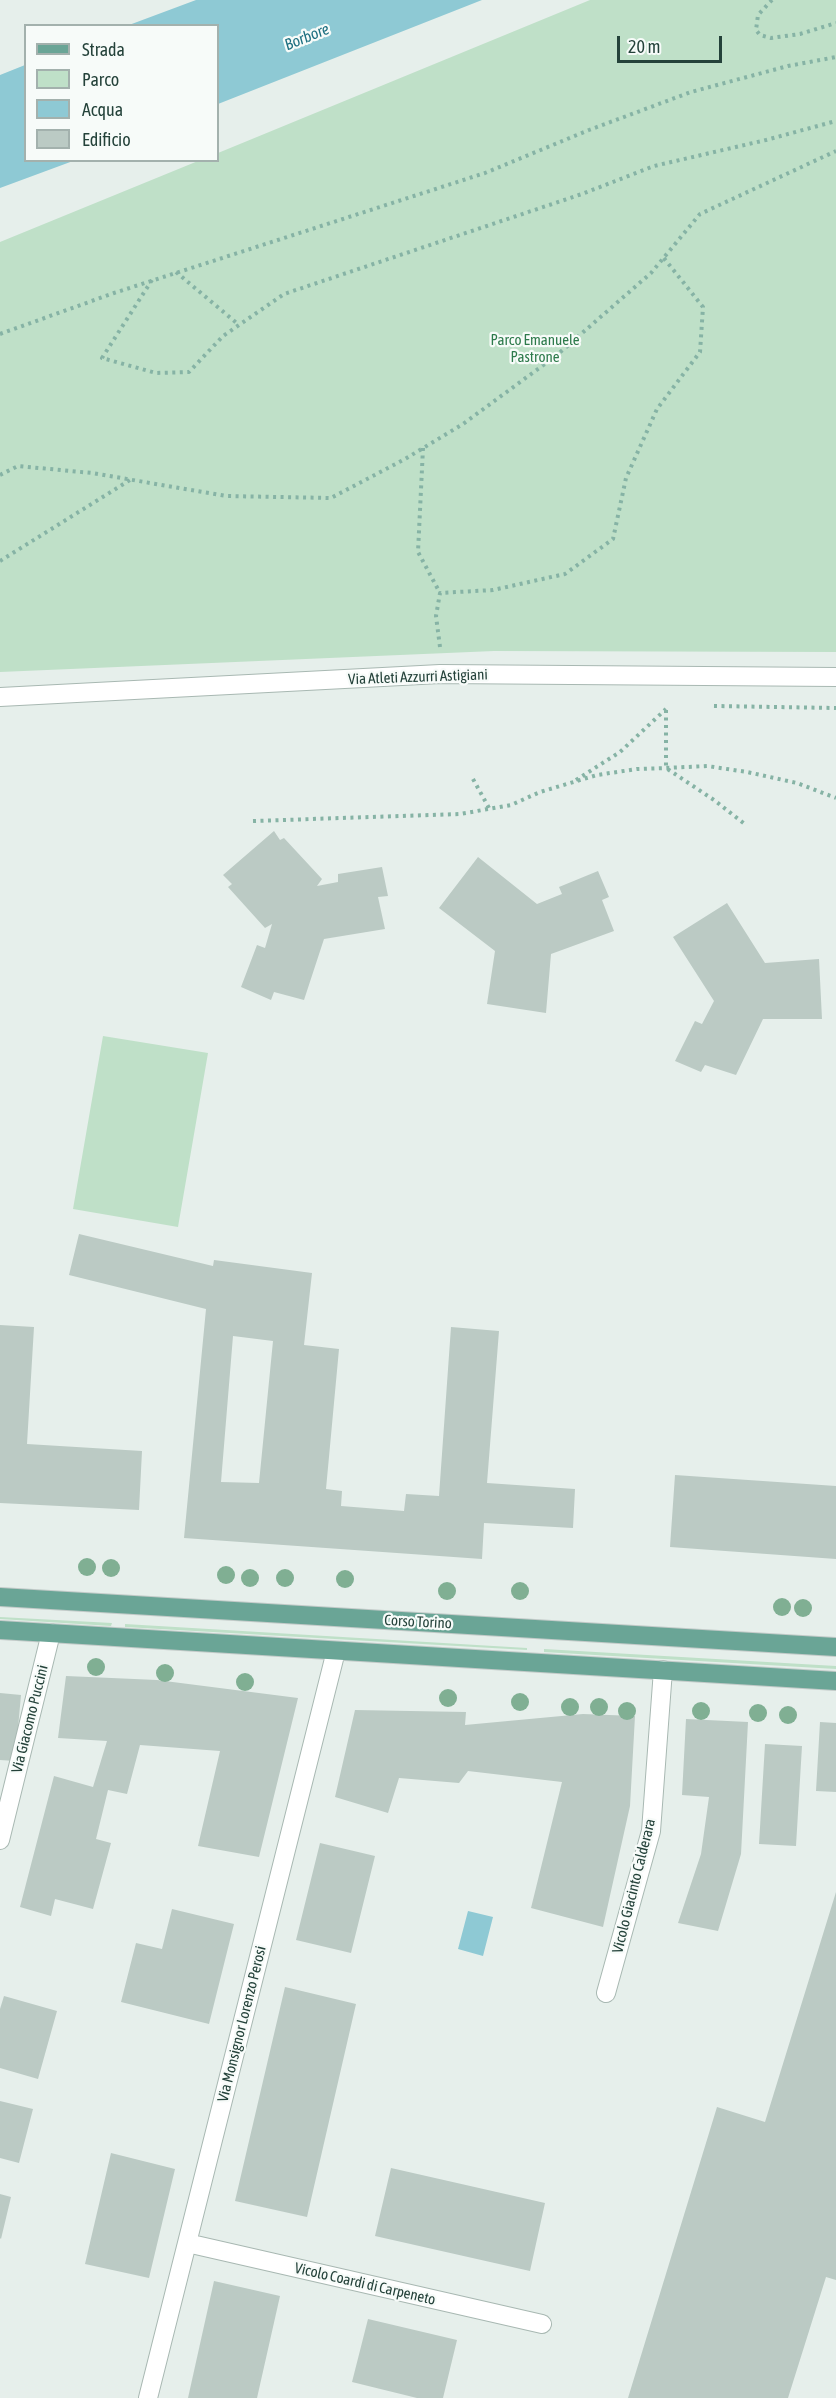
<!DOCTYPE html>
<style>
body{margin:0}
#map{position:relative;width:836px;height:2398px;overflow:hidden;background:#e6efeb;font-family:"Asap Condensed",sans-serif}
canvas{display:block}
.legend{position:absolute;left:24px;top:24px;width:195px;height:138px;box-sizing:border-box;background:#f7fbf9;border:2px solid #a3b1ad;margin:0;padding:8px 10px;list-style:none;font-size:18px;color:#24423a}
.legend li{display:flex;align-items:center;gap:12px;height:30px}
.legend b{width:30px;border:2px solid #a3b1ad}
.scale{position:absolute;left:617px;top:36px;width:105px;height:27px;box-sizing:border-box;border:3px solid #24423a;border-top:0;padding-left:8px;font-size:18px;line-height:21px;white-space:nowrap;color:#24423a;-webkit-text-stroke:4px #f7fbf9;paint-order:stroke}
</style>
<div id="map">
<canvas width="836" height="2398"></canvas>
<ul class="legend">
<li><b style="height:8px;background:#6aa596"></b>Strada</li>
<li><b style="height:16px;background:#bfe0c8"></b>Parco</li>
<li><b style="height:16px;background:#8ec9d4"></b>Acqua</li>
<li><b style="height:16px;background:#bbcac4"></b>Edificio</li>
</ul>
<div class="scale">20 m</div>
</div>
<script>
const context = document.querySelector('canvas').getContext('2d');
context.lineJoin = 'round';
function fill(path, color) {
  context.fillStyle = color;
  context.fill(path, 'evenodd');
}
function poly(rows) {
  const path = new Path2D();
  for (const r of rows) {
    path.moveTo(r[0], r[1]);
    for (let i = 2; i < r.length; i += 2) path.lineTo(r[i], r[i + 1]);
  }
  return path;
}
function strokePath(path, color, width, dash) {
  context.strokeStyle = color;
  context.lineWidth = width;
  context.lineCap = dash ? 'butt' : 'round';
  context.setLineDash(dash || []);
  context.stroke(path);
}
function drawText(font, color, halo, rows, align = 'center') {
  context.font = font + ' "Asap Condensed",sans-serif';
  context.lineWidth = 4.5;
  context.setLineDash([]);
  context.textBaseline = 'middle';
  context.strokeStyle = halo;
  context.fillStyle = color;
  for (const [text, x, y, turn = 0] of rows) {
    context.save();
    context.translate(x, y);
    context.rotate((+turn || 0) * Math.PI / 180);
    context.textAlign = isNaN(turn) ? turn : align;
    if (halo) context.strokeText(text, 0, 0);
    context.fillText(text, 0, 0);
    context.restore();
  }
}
const green = poly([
 [590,0,836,0,836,652,494,651,0,672,0,242,198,161,218,160,218,153],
 [103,1036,208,1053,178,1227,73,1209],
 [0,1617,112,1623,111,1626,0,1619],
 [125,1624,527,1648,527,1650,125,1627],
 [544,1649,836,1666,836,1669,544,1652]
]);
const water = poly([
 [196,0,482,0,218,104,218,26,129,25],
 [25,65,26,160,73,161,0,188,0,75],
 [468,1911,493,1917,483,1956,458,1949]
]);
const building = poly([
 [274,831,280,840,284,838,322,879,317,886,338,882,338,874,382,867,388,896,378,897,385,929,324,939,304,1000,274,992,271,1000,241,987,257,945,265,948,272,924,265,928,228,887,232,884,223,875],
 [478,857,537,904,562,894,559,887,598,871,609,897,602,900,614,931,551,954,546,1013,487,1004,495,951,439,908],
 [727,903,765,963,819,959,822,1019,763,1019,736,1075,705,1065,701,1072,675,1061,695,1021,702,1024,714,1001,673,937],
 [79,1234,213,1266,214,1260,312,1273,304,1345,339,1349,326,1489,342,1491,341,1506,404,1511,406,1494,439,1496,451,1327,499,1331,487,1483,575,1489,573,1528,484,1523,482,1559,184,1538,206,1309,69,1275],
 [233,1336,273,1341,259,1483,221,1482],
 [0,1325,34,1327,27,1444,142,1451,139,1510,0,1503],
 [675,1475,836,1486,836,1559,670,1547],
 [66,1676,157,1680,298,1698,259,1857,198,1846,220,1751,140,1745,127,1794,108,1790,96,1839,111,1843,93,1909,55,1899,51,1916,20,1907,54,1776,93,1787,107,1741,58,1738],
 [0,1693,21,1695,15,1761,0,1760],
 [355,1710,466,1712,465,1725,583,1714,635,1716,630,1806,603,1927,531,1908,562,1782,468,1771,459,1783,399,1778,388,1813,335,1797],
 [686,1719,748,1722,741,1854,718,1931,678,1923,701,1854,709,1797,682,1795],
 [820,1722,836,1723,836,1792,816,1791],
 [765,1744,802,1746,796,1846,759,1844],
 [320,1843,375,1856,351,1953,296,1940],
 [836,1892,836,2280,826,2277,788,2398,628,2398,717,2107,765,2122],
 [172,1909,234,1924,209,2024,121,2002,136,1943,162,1949],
 [285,1987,356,2004,307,2217,235,2201],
 [4,1996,57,2011,38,2079,0,2068,0,2009],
 [0,2101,33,2109,19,2163,0,2158],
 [111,2153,175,2169,149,2278,85,2264],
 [391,2168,545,2203,530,2271,375,2236],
 [0,2194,11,2197,1,2239,0,2238],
 [214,2281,280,2296,257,2398,188,2398],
 [368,2319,457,2340,443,2398,417,2398,352,2382]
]);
const path = poly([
 [772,0,758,15,756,30,760,35,771,38,800,34,836,23],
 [176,272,239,325],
 [152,280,102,358,156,373,189,372,223,336,284,294,582,194,654,166,766,140,836,121],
 [0,334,114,293,485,173,589,130,691,92,788,66,836,57],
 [423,448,418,552,440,593],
 [0,475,18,466,92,473,226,496,331,498,405,459,463,424,557,355,651,273,700,214,836,151],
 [0,561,130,480],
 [440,647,436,616,440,593,493,590,565,574,613,539,626,478,657,409,700,352,703,307,663,257],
 [714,706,836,708],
 [666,710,666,768,714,800,746,825],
 [473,779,489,808],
 [576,780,620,752,666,709],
 [253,821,460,814,511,805,540,792,597,775,637,769,666,768,707,766,747,772,797,783,836,798]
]);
const minor = poly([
 [0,697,440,674,836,677],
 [0,1840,51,1633],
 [606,1993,651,1831,663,1670],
 [187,2243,542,2324],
 [148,2398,336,1651]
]);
const primary = poly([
 [0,1597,836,1647],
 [0,1630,836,1681]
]);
const trees = [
 [87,1567],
 [111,1568],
 [226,1575],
 [250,1578],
 [285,1578],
 [345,1579],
 [447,1591],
 [520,1591],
 [782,1607],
 [803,1608],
 [96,1667],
 [165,1673],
 [245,1682],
 [448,1698],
 [520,1702],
 [570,1707],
 [599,1707],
 [627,1711],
 [701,1711],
 [758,1713],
 [788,1715]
];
const parkNames = [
 ["Parco Emanuele",535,340],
 ["Pastrone",535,357]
];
const streetNames = [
 ["Via Atleti Azzurri Astigiani",418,677,-2],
 ["Corso Torino",418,1622,3],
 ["Via Giacomo Puccini",30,1719,-76],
 ["Vicolo Giacinto Calderara",634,1886,-76],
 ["Via Monsignor Lorenzo Perosi",242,2024,-76],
 ["Vicolo Coardi di Carpeneto",365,2284,13]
];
const waterNames = [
 ["Borbore",307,37,-22]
];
fill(green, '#bfe0c8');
fill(water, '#8ec9d4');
fill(building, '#bbcac4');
strokePath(minor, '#a8b8b2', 20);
strokePath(primary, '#c2cac8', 20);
strokePath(path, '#86b3a5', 4, [3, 4.5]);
strokePath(minor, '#fff', 18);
strokePath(primary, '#6aa596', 18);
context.fillStyle = '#80af93';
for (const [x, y] of trees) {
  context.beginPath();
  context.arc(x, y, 9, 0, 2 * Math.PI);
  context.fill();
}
drawText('15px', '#2d7a4b', '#f7fbf9', parkNames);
drawText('15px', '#24423a', '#f7fbf9', streetNames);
drawText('italic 16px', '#1c6f80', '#f7fbf9', waterNames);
</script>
